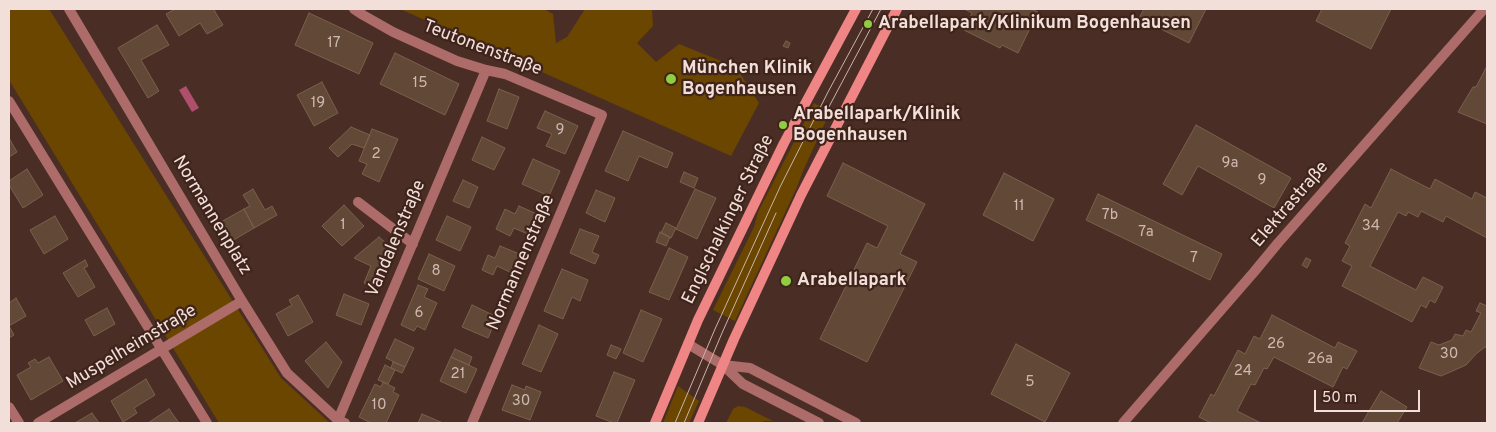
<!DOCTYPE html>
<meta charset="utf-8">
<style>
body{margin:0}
#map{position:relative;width:1496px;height:432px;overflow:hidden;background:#4a2e25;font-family:Overpass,sans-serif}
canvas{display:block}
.frame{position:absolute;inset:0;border:10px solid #f2dfd9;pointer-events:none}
.scale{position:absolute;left:1314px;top:390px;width:106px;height:22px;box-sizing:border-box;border:2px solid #f2dfd9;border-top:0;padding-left:6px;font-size:15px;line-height:18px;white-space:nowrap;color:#f2dfd9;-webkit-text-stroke:4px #3f241b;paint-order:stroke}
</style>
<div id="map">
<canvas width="1496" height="432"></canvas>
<div class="frame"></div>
<div class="scale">50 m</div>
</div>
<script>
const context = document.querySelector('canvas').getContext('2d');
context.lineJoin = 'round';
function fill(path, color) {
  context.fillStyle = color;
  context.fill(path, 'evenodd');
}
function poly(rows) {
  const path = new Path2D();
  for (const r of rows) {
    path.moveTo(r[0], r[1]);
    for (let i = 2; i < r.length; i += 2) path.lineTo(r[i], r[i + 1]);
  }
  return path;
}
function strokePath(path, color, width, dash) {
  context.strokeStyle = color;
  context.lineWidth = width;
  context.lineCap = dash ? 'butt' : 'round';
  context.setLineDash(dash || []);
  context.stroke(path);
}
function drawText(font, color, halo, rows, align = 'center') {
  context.font = font + ' Overpass,sans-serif';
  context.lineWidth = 4.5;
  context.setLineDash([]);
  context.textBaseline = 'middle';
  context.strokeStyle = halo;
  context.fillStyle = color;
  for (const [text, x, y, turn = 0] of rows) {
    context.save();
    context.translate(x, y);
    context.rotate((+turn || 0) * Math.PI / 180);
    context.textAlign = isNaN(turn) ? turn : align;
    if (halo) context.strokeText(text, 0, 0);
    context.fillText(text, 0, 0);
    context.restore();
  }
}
const green = poly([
 [9,9,49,9,281,378,330,423,219,423,9,80],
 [400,9,544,9,553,14,556,43,567,37,585,9,652,9,653,26,637,43,656,62,679,44,736,67,759,103,731,156],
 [814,103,830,112,803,171,797,187,735,321,713,310,754,227,758,212],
 [678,386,699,401,689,423,663,423],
 [738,406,745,407,773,421,765,421,759,423,726,423,733,409]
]);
const water = poly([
 [186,86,199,108,192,112,179,90]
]);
const building = poly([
 [175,9,216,9,214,10,223,25,207,34,200,23,179,36,166,14,175,9],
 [966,9,1031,9,1038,12,1018,53,1002,45,1000,48,964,30,972,13,966,10,966,9],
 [1144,9,1206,9,1189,43,1139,18,1144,9],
 [1322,9,1391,9,1371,49,1316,21,1322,9],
 [309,13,373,43,359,74,295,45,309,13],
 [157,25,169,45,141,60,159,91,148,98,118,48,157,25],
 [786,41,790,43,788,48,783,46,786,41],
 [395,53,459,84,445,115,380,84,395,53],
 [1487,66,1487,124,1458,112,1473,87,1476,87,1487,66],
 [322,82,338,113,314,126,297,95,322,82],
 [499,89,519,97,507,129,487,121,499,89],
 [545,111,578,126,565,154,546,146,552,134,537,128,545,111],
 [1196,125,1291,178,1274,208,1198,166,1182,195,1163,184,1196,125],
 [351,127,370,135,364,148,352,144,338,157,329,148,351,127],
 [372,129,398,139,379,182,362,174,367,164,359,161,372,129],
 [623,131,673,153,667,168,639,156,628,181,605,171,623,131],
 [482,137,505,148,494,170,472,160,482,137],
 [9,138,17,152,9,157,9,138],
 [533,159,560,171,549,196,522,184,533,159],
 [843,163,925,204,900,254,917,262,867,362,820,339,867,243,877,248,888,226,827,196,843,163],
 [27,169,43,195,23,208,9,185,9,181,27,169],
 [1391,169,1430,189,1435,179,1472,199,1475,192,1487,198,1487,238,1446,216,1443,222,1421,211,1418,217,1408,212,1406,216,1398,212,1370,266,1416,290,1423,277,1443,287,1435,303,1430,300,1426,308,1421,305,1412,322,1342,286,1352,266,1342,261,1350,246,1345,243,1365,204,1371,208,1391,169],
 [684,172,698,178,694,188,680,182,684,172],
 [1004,173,1054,199,1033,241,983,215,1004,173],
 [463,180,478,187,469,208,453,201,463,180],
 [253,189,265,210,272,206,277,215,254,228,244,209,250,206,243,195,253,189],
 [695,189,716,198,697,239,676,229,695,189],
 [596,190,615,198,605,222,586,213,596,190],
 [1098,194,1222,254,1210,280,1086,220,1098,194],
 [344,205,364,226,342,246,322,226,344,205],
 [519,206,539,215,530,235,514,228,510,236,496,229,505,209,515,214,519,206],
 [244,209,254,228,232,241,221,222,244,209],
 [55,216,68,239,44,254,30,230,55,216],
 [447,216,471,227,460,251,436,240,447,216],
 [666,223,676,228,671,238,661,233,666,223],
 [580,229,599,236,592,252,599,255,595,264,570,253,580,229],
 [660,232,670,237,666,246,656,242,660,232],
 [379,237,392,248,374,289,364,283,371,266,354,258,379,237],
 [500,246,522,255,514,274,497,266,493,275,482,270,488,255,495,258,500,246],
 [669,248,688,257,669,300,649,292,669,248],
 [429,254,455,266,444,291,418,279,429,254],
 [1306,258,1311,260,1307,268,1302,265,1306,258],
 [85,260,88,266,84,268,95,287,78,297,63,273,85,260],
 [562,269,588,280,580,301,572,297,563,319,544,311,562,269],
 [418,285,428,289,424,297,437,303,425,330,417,326,414,331,401,325,418,285],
 [344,294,369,304,361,325,336,315,344,294],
 [298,295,313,322,288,336,276,314,292,305,289,300,298,295],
 [16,298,26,316,9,326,14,335,9,338,9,303,16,298],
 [1480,303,1487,306,1487,347,1485,347,1476,354,1466,365,1441,376,1419,368,1431,342,1439,345,1452,340,1455,334,1463,336,1466,330,1471,332,1481,313,1476,311,1480,303],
 [472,305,497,317,488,338,462,327,472,305],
 [107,308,115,324,94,336,85,320,107,308],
 [641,310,662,319,643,362,623,353,641,310],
 [1272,315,1335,348,1338,342,1357,351,1347,369,1343,367,1333,387,1274,357,1267,369,1264,368,1255,385,1251,384,1237,411,1261,423,1211,423,1199,417,1211,394,1214,396,1238,350,1245,354,1254,336,1260,339,1272,315],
 [539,325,558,334,541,372,522,364,539,325],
 [395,339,414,348,405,367,386,358,395,339],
 [326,342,342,362,328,388,305,361,326,342],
 [1016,344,1070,373,1045,422,991,394,1016,344],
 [611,345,621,349,616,359,607,355,611,345],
 [455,349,472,357,469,365,451,357,455,349],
 [49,357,63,381,31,400,17,375,31,367,28,363,35,359,38,363,49,357],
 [451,357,477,369,466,393,440,381,451,357],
 [393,362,405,367,402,373,391,368,393,362],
 [385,365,395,370,388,384,378,380,385,365],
 [614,372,635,380,617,423,614,423,596,416,614,372],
 [146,379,155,395,134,408,137,413,123,422,111,401,146,379],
 [383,382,395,388,393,392,399,395,386,423,371,423,359,417,375,384,381,387,383,382],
 [512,385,525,390,526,386,541,392,530,420,502,410,512,385],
 [1381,391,1407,407,1397,423,1362,423,1381,391],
 [169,409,179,423,148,423,169,409],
 [92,413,99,423,75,423,92,413],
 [422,414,443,423,418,423,422,414]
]);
const street = poly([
 [69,9,242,301,287,373,338,420,345,423],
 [354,9,363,15,393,32,457,61,486,70,505,74,602,115,472,423],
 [9,101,207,423],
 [358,202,413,244],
 [688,344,723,365,743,384,819,423],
 [723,365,750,368,856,423],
 [9,407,19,423],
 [338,420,486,70],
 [38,423,242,301],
 [1123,423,1254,272,1278,243,1484,9]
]);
const secondary = poly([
 [655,423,698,320,784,143,856,9],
 [698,423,734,339,801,195,897,9]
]);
const tram = poly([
 [823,118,881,9],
 [675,423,715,329,780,187,828,92,873,9],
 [684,423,722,333,776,213]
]);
const markers = [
 [868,24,5,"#90cd41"],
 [671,79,6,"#90cd41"],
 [783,125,5,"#90cd41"],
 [786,281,6,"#90cd41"]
];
const numberNames = [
 ["17",334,44],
 ["15",420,84],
 ["19",318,104],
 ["9",560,131],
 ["2",376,155],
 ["9a",1230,164],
 ["9",1262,181],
 ["11",1019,207],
 ["7b",1110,216],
 ["1",343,226],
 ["34",1371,227],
 ["7a",1146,233],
 ["7",1194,259],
 ["8",436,272],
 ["6",419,314],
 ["26",1276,345],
 ["30",1449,355],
 ["26a",1320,360],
 ["24",1243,372],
 ["21",458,375],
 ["5",1030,383],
 ["30",521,402],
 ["10",379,406]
];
const poiNames = [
 ["Arabellapark/Klinikum Bogenhausen",878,24],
 ["München Klinik",682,69],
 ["Bogenhausen",682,90],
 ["Arabellapark/Klinik",793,115],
 ["Bogenhausen",793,136],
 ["Arabellapark",797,281]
];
const streetNames = [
 ["Teutonenstraße",482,49,21],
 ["Elektrastraße",1291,205,-49],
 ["Normannenplatz",211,216,59],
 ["Englschalkinger Straße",729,220,-64],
 ["Vandalenstraße",397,239,-67],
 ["Normannenstraße",522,263,-67],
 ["Muspelheimstraße",132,348,-31]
];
fill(green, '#6a4600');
fill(water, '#af4f6c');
fill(building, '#624836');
strokePath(building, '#7b604d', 1);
strokePath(street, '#ad6b69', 10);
strokePath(secondary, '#ef8685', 10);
strokePath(tram, '#c9b4ad', 1);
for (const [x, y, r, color] of markers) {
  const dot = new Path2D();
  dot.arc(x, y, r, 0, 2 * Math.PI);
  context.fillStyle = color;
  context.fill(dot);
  strokePath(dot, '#3f241b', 2);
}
drawText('15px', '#ceb9b0', null, numberNames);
drawText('bold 18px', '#f2dfd9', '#3f241b', poiNames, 'left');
drawText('18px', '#f2dfd9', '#3f241b', streetNames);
</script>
